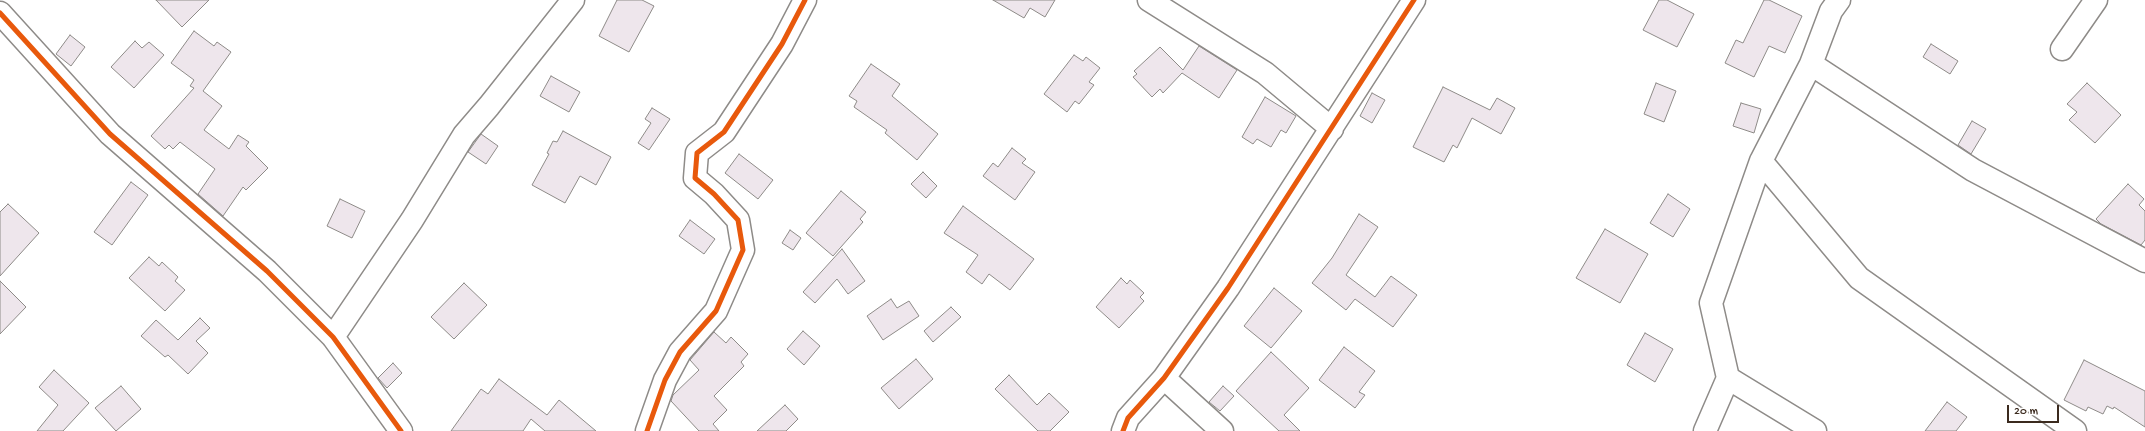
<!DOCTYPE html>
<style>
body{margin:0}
#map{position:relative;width:2145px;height:431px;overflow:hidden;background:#fff;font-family:"Gochi Hand",sans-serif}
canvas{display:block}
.scale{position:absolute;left:2007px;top:405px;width:52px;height:18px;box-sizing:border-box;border:2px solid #3b2a1e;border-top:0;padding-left:5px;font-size:12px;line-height:14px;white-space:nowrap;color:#3b2a1e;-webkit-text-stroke:3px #fff;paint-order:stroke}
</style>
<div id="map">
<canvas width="2145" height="431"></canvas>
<div class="scale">20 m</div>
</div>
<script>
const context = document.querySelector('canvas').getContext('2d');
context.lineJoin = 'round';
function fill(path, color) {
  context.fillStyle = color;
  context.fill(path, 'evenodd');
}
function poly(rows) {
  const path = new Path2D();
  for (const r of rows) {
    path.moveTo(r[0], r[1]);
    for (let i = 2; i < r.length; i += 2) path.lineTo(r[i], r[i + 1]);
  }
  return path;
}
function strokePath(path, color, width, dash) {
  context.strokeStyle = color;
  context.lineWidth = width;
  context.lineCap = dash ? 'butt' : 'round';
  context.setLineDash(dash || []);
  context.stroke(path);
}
const building = poly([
 [156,0,209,0,182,27,156,0],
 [617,0,642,0,654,6,629,52,599,36,617,0],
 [993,0,1055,0,1045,17,1030,8,1024,18,993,0],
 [1659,0,1667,0,1694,14,1677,47,1643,30,1659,0],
 [1764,0,1769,0,1802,16,1785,53,1769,46,1754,77,1725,63,1736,40,1743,43,1764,0],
 [194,31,214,46,217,42,231,52,203,91,222,106,204,130,229,149,238,135,249,142,246,146,268,168,246,190,243,187,223,216,198,194,215,169,180,142,173,149,169,145,165,149,151,136,194,88,190,86,194,80,171,63,194,31],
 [70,35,85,47,71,66,56,54,70,35],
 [135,41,142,48,149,42,164,55,134,88,111,67,135,41],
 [1931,44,1958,61,1950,74,1923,57,1931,44],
 [1199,46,1237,70,1219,98,1182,73,1163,93,1160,89,1152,97,1133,77,1137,74,1134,71,1160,47,1183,70,1199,46],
 [1074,55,1083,61,1086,57,1100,68,1089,82,1094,85,1079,104,1075,101,1067,112,1044,94,1074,55],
 [871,64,900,84,892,96,938,134,917,160,885,133,887,130,854,107,857,101,849,96,871,64],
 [551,76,580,92,569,112,540,96,551,76],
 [1656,83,1676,91,1664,122,1644,114,1656,83],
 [2087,83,2121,115,2095,143,2069,120,2077,112,2067,104,2087,83],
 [1443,87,1490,110,1497,98,1515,108,1501,134,1472,118,1457,148,1453,145,1444,162,1413,147,1443,87],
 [1372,93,1385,100,1372,123,1360,116,1372,93],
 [1265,97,1296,116,1286,133,1281,130,1271,147,1257,139,1253,144,1242,137,1265,97],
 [1741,103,1761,109,1754,133,1733,126,1741,103],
 [652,108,670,119,649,150,638,143,651,123,645,119,652,108],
 [1972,121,1986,129,1971,154,1958,145,1972,121],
 [563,131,611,157,596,185,580,176,565,203,532,185,549,154,547,153,553,141,557,142,563,131],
 [481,134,498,146,486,164,468,152,481,134],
 [1012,148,1026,159,1022,163,1035,172,1015,200,983,176,993,163,998,167,1012,148],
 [739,154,773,180,758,199,725,173,739,154],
 [923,172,937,186,926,198,911,184,923,172],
 [131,182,148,195,112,245,94,232,131,182],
 [2128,184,2144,199,2139,205,2145,211,2145,240,2141,245,2101,224,2096,219,2128,184],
 [841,191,866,212,860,219,863,222,833,256,806,233,841,191],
 [1668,194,1690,209,1673,237,1650,223,1668,194],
 [340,199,365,211,352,238,327,226,340,199],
 [8,204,39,233,0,276,0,212,8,204],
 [963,206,1034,259,1010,290,989,274,982,284,966,272,978,255,944,233,963,206],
 [1359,214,1378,227,1346,275,1375,297,1391,276,1417,295,1393,327,1355,299,1346,310,1312,283,1332,258,1359,214],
 [690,220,715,239,704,254,679,236,690,220],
 [1605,229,1648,254,1620,303,1576,278,1605,229],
 [790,230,801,238,793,250,782,243,790,230],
 [842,249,865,281,848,294,837,279,815,303,803,292,842,249],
 [149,257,159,266,162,262,178,277,175,281,185,290,165,311,129,278,149,257],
 [1121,278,1127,284,1130,280,1144,293,1140,297,1144,301,1119,328,1096,307,1121,278],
 [0,281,26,307,0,334,0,281],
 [464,283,487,305,454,339,431,317,464,283],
 [1274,288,1302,311,1271,348,1244,326,1274,288],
 [891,299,897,308,909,301,919,316,883,340,867,316,891,299],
 [951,307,961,317,933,342,924,331,951,307],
 [200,318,210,328,196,341,208,353,188,374,168,355,165,357,141,336,156,320,178,340,200,318],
 [803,331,820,346,804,365,787,349,803,331],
 [714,332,726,343,731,337,748,354,741,362,744,366,714,396,727,410,713,424,719,431,699,431,671,401,673,395,699,370,690,360,714,332],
 [1645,333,1673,349,1655,382,1627,365,1645,333],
 [1344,347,1375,371,1359,392,1365,395,1355,408,1319,380,1344,347],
 [1271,352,1309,388,1284,415,1300,431,1279,431,1236,391,1271,352],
 [916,359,933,379,899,409,881,388,916,359],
 [2084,360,2145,391,2145,427,2114,407,2113,409,2107,406,2103,414,2088,407,2086,411,2064,400,2084,360],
 [393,363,402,373,387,388,378,378,393,363],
 [54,370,89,403,63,431,37,431,58,405,39,387,54,370],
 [1009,375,1037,405,1049,393,1069,412,1050,431,1038,431,995,389,1009,375],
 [499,379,547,415,559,400,596,431,545,431,531,419,523,431,451,431,481,389,488,394,499,379],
 [121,386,141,409,116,431,95,408,121,386],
 [1223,386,1234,396,1220,411,1209,402,1223,386],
 [1947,402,1967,417,1956,431,1925,431,1947,402],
 [785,405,798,419,786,431,757,431,785,405]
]);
const minor = poly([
 [1149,0,1265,73,1332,129],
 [0,13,110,134,267,271,333,337,401,431],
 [2062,49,2096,0],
 [1811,64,1973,170,2145,261],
 [1761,161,1859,278,2075,431],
 [333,337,412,220,464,135,489,106,573,0],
 [1164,378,1222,431],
 [1728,378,1815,431],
 [647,431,665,380,680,352,716,311,743,250,738,220,714,194,695,178,697,153,724,132,782,44,805,0],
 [1123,431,1128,418,1164,378,1228,288,1414,0],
 [1705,431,1728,378,1711,303,1761,161,1811,64,1831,11,1839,0]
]);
const cycleway = poly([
 [0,13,110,134,267,271,333,337,401,431],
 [647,431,665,380,680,352,716,311,743,250,738,220,714,194,695,178,697,153,724,132,782,44,805,0],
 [1123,431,1128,418,1164,378,1228,288,1414,0]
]);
fill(building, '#eee6ec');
strokePath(building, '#8e8b88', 1);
strokePath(minor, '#8e8b88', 25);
strokePath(minor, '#fff', 22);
strokePath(cycleway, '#e8590c', 5);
</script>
